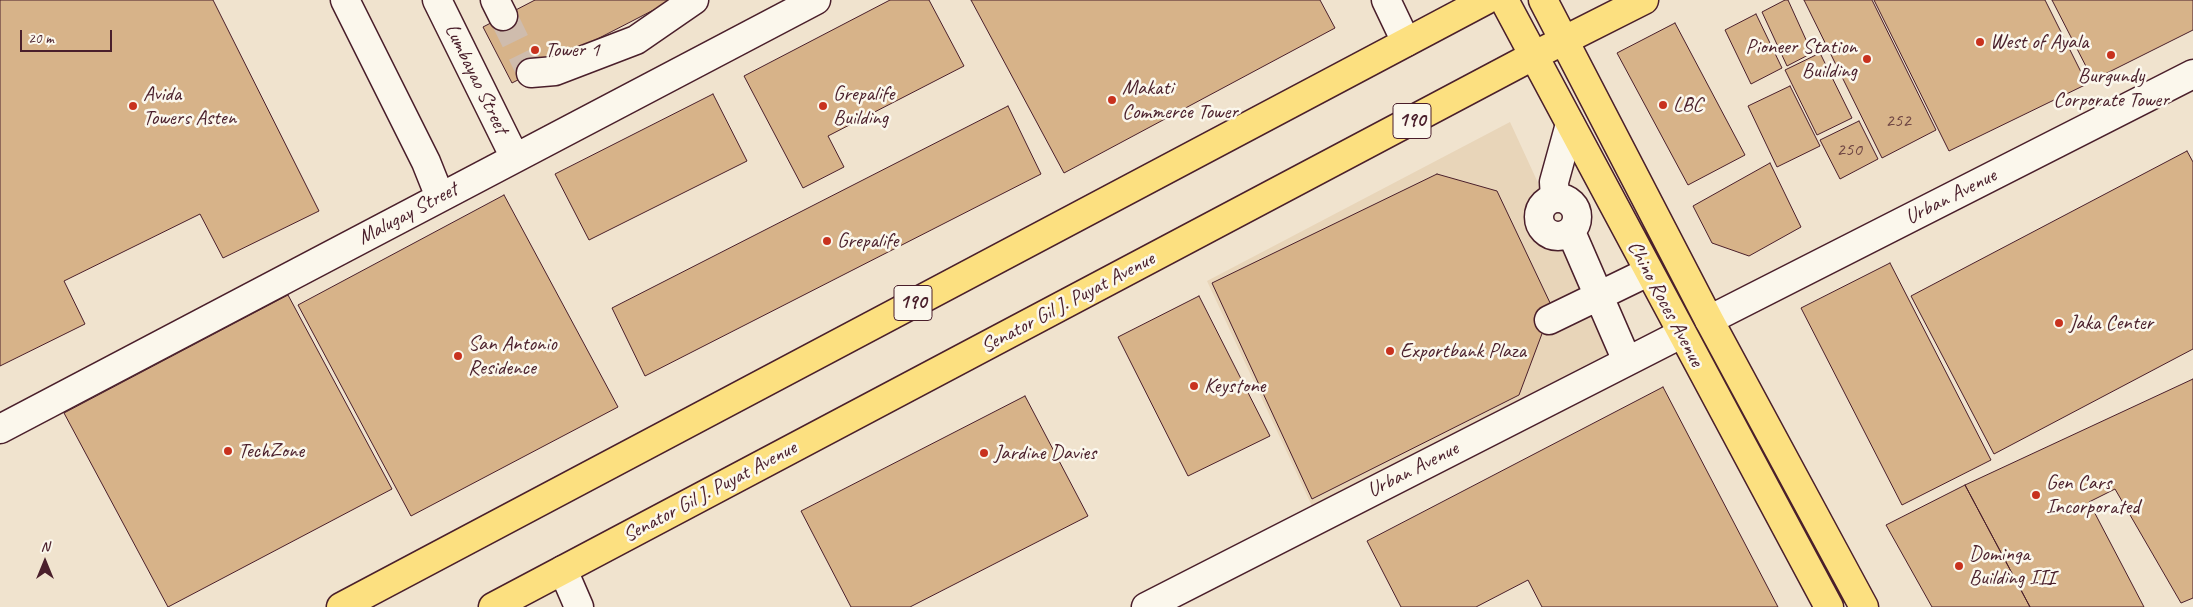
<!DOCTYPE html>
<style>
body{margin:0}
#map{position:relative;width:2193px;height:607px;overflow:hidden;background:#f0e3ce;font-family:Caveat,sans-serif}
canvas{display:block}
.north{position:absolute;left:20px;top:537px;width:50px;height:50px;-webkit-text-stroke:4px #fbf7ec;paint-order:stroke;rotate:0deg;font-size:14px;font-weight:700;line-height:20px;text-align:center;color:#4a1f2b}
.north::after{content:'';display:block;margin:auto;width:18px;height:22px;background:#4a1f2b;clip-path:polygon(50% 0,100% 100%,50% 72%,0 100%)}
.scale{position:absolute;left:20px;top:30px;width:92px;height:22px;box-sizing:border-box;border:2px solid #4a1f2b;border-top:0;padding-left:6px;font-size:15px;line-height:18px;white-space:nowrap;color:#4a1f2b;-webkit-text-stroke:4px #fbf7ec;paint-order:stroke}
</style>
<div id="map">
<canvas width="2193" height="607"></canvas>
<div class="north">N</div>
<div class="scale">20 m</div>
</div>
<script>
const context = document.querySelector('canvas').getContext('2d');
context.lineJoin = 'round';
function fill(path, color) {
  context.fillStyle = color;
  context.fill(path, 'evenodd');
}
function poly(rows) {
  const path = new Path2D();
  for (const r of rows) {
    if (r.length === 3) {
      path.moveTo(r[0] + r[2], r[1]);
      path.arc(r[0], r[1], r[2], 0, 2 * Math.PI);
      continue;
    }
    path.moveTo(r[0], r[1]);
    for (let i = 2; i < r.length; i += 2) path.lineTo(r[i], r[i + 1]);
  }
  return path;
}
function strokePath(path, color, width, dash) {
  context.strokeStyle = color;
  context.lineWidth = width;
  context.lineCap = dash ? 'butt' : 'round';
  context.setLineDash(dash || []);
  context.stroke(path);
}
function drawText(font, color, halo, rows, align = 'center') {
  context.font = font + ' Caveat,sans-serif';
  context.lineWidth = 5;
  context.setLineDash([]);
  context.textBaseline = 'middle';
  context.strokeStyle = halo;
  context.fillStyle = color;
  for (const [text, x, y, turn = 0] of rows) {
    context.save();
    context.translate(x, y);
    context.rotate((+turn || 0) * Math.PI / 180);
    context.textAlign = isNaN(turn) ? turn : align;
    if (halo) context.strokeText(text, 0, 0);
    context.fillText(text, 0, 0);
    context.restore();
  }
}
const built = poly([
 [1510,122,1615,350,1312,506,1207,281]
]);
const building = poly([
 [0,0,213,0,319,211,223,258,200,214,64,281,85,324,0,366,0,0],
 [535,0,668,0,669,2,512,83,483,27,535,0],
 [890,0,929,0,964,66,828,136,844,167,803,188,744,76,890,0],
 [971,0,1320,0,1335,28,1064,173,971,0],
 [1785,0,1788,0,1812,53,1787,66,1762,12,1785,0],
 [1804,0,1872,0,1936,130,1882,158,1804,0],
 [1874,0,2045,0,2087,84,1949,151,1874,0],
 [2052,0,2193,0,2193,30,2093,80,2052,0],
 [1756,14,1782,68,1751,84,1725,30,1756,14],
 [1675,23,1745,155,1688,185,1617,53,1675,23],
 [1820,53,1852,118,1817,135,1785,70,1820,53],
 [1790,86,1820,146,1777,167,1748,106,1790,86],
 [713,94,747,161,589,240,555,174,713,94],
 [1008,106,1041,174,645,376,612,308,1008,106],
 [1859,121,1878,159,1840,179,1820,140,1859,121],
 [2187,151,2193,162,2193,349,1994,454,1911,296,2187,151],
 [1770,163,1801,227,1749,256,1712,243,1693,206,1770,163],
 [1437,174,1497,191,1552,307,1519,395,1312,499,1212,283,1437,174],
 [504,195,618,407,411,516,298,305,504,195],
 [1890,263,1991,460,1902,505,1801,308,1890,263],
 [288,295,392,489,168,607,64,413,288,295],
 [1199,296,1270,436,1188,476,1118,337,1199,296],
 [2193,379,2193,598,2181,603,2115,489,2089,502,2144,607,2030,607,1965,485,2193,379],
 [1663,387,1778,607,1542,607,1528,580,1476,607,1401,607,1367,541,1663,387],
 [1025,396,1088,516,910,607,851,607,801,511,1025,396],
 [1965,485,2030,607,1932,607,1886,525,1965,485]
]);
const minorTunnel = poly([
 [503,16,531,73]
]);
const minor = poly([
 [345,0,426,162,440,197],
 [437,0,515,158],
 [495,0,503,16],
 [1386,0,1406,42],
 [531,73,555,71,636,40,694,0],
 [1558,217,19],
 [1555,198,1554,182,1570,124],
 [1571,232,1627,361],
 [1549,320,1648,272],
 [1709,320,2193,74],
 [0,429,816,0],
 [563,570,579,607],
 [1146,607,1681,334]
]);
const major = poly([
 [1504,0,1829,607],
 [1543,0,1709,320,1864,607],
 [341,607,1486,0],
 [493,607,1533,56,1644,0]
]);
const markers = [
 [1980,42,5,"#c8321e"],
 [535,50,5,"#c8321e"],
 [2111,55,5,"#c8321e"],
 [1867,59,5,"#c8321e"],
 [1112,100,5,"#c8321e"],
 [1663,105,5,"#c8321e"],
 [133,106,5,"#c8321e"],
 [823,106,5,"#c8321e"],
 [827,241,5,"#c8321e"],
 [2059,323,5,"#c8321e"],
 [1390,351,5,"#c8321e"],
 [458,356,5,"#c8321e"],
 [1194,386,5,"#c8321e"],
 [228,451,5,"#c8321e"],
 [984,453,5,"#c8321e"],
 [2036,495,5,"#c8321e"],
 [1959,566,5,"#c8321e"]
];
const numberNames = [
 ["252",1898,121],
 ["250",1849,150]
];
const shields = [
 [1412,121,38],
 [913,303,38]
];
const shieldNames = [
 ["190",1412,121],
 ["190",913,303]
];
const poiNames = [
 ["West of Ayala",1990,42],
 ["Pioneer Station",1857,47,"right"],
 ["Building",1857,71,"right"],
 ["Tower 1",545,50],
 ["Burgundy",2111,76,"center"],
 ["Corporate Tower",2111,100,"center"],
 ["Makati",1122,88],
 ["Commerce Tower",1122,112],
 ["Avida",143,94],
 ["Towers Asten",143,118],
 ["Grepalife",833,94],
 ["Building",833,118],
 ["LBC",1673,105],
 ["Grepalife",837,241],
 ["Jaka Center",2069,323],
 ["San Antonio",468,344],
 ["Residence",468,368],
 ["Exportbank Plaza",1400,351],
 ["Keystone",1204,386],
 ["TechZone",238,451],
 ["Jardine Davies",994,453],
 ["Gen Cars",2046,483],
 ["Incorporated",2046,507],
 ["Dominga",1969,554],
 ["Building III",1969,578]
];
const streetNames = [
 ["Lumbayao Street",476,79,64],
 ["Urban Avenue",1951,197,-27],
 ["Malugay Street",408,214,-28],
 ["Senator Gil J. Puyat Avenue",1068,303,-28],
 ["Chino Roces Avenue",1665,304,62],
 ["Urban Avenue",1413,470,-27],
 ["Senator Gil J. Puyat Avenue",710,492,-28]
];
fill(built, '#e8d5b9');
fill(building, '#d7b389');
strokePath(building, '#4a1f2b', 1);
strokePath(minorTunnel, '#cfbcad', 28, [28, 14]);
strokePath(minor, '#4a1f2b', 31);
strokePath(major, '#4a1f2b', 31);
strokePath(minor, '#fbf7ec', 28);
strokePath(major, '#fce080', 28);
for (const [x, y, r, color] of markers) {
  const dot = new Path2D();
  dot.arc(x, y, r, 0, 2 * Math.PI);
  context.fillStyle = color;
  context.fill(dot);
  strokePath(dot, '#fbf7ec', 2);
}
drawText('19px', '#6d4442', null, numberNames);
for (const [x, y, w] of shields) {
  const box = new Path2D();
  box.roundRect(x - w / 2, y - 17.5, w, 35, 4);
  context.fillStyle = '#fbf7ec';
  context.fill(box);
  strokePath(box, '#4a1f2b', 1);
}
drawText('bold 20px', '#4a1f2b', null, shieldNames);
drawText('21px', '#4a1f2b', '#fbf7ec', poiNames, 'left');
drawText('21px', '#4a1f2b', '#fbf7ec', streetNames);
</script>
